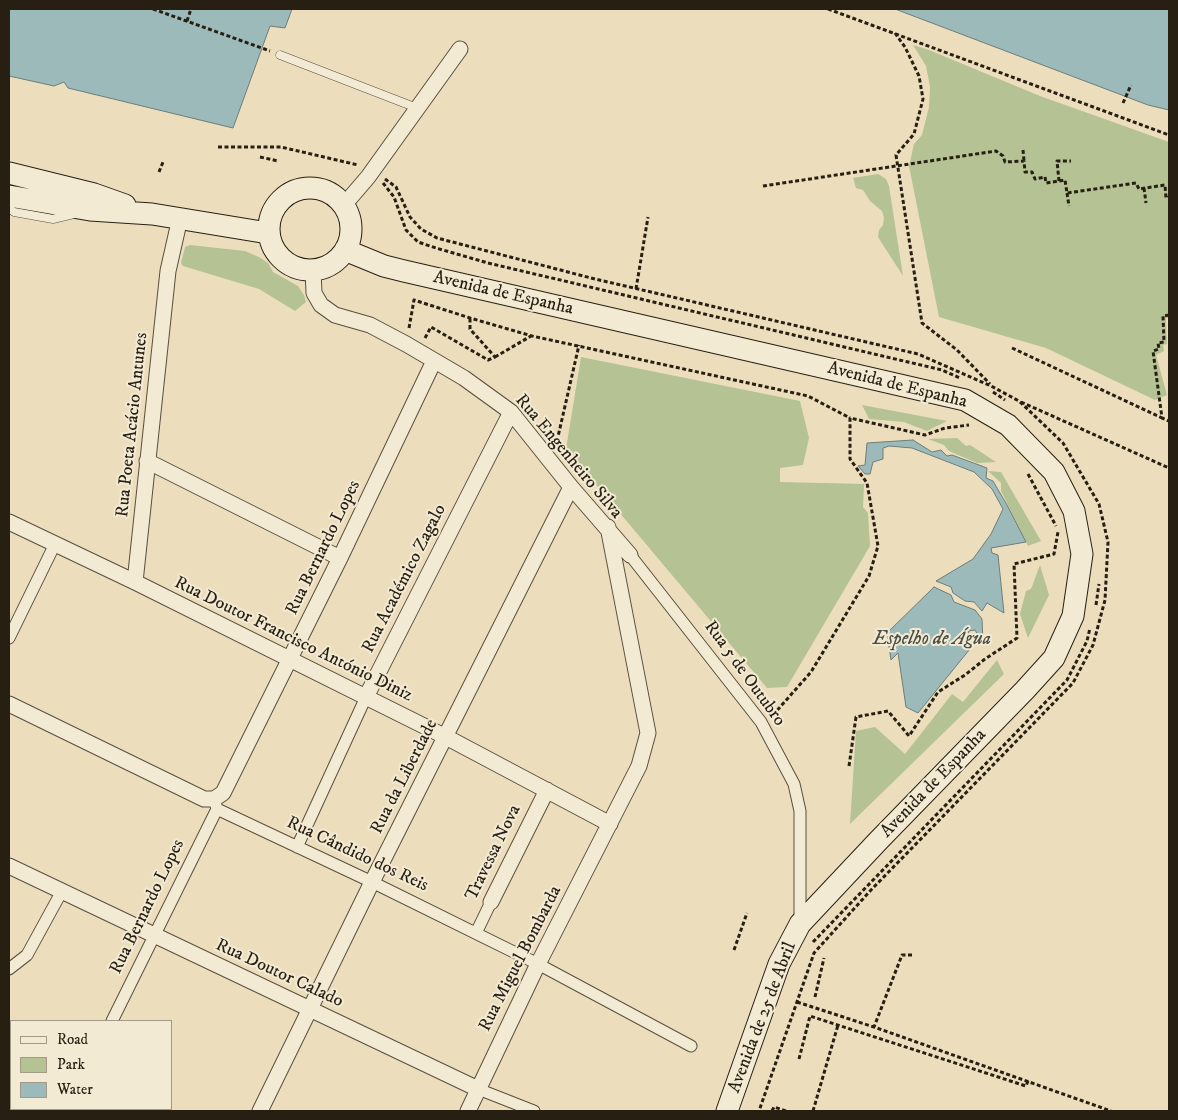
<!DOCTYPE html>
<meta charset="utf-8">
<style>
body{margin:0}
#map{position:relative;width:1178px;height:1120px;overflow:hidden;background:#ecdebd;font-family:"IM FELL DW Pica",serif}
canvas{display:block}
.frame{position:absolute;inset:0;border:10px solid #281f13;pointer-events:none}
.legend{position:absolute;left:10px;top:1020px;width:162px;height:90px;box-sizing:border-box;background:#f3ead4;border:1px solid #a29987;margin:0;padding:6px 9px;list-style:none;font-size:15px;color:#281f13}
.legend li{display:flex;align-items:center;gap:10px;height:25px}
.legend b{width:25px;border:1px solid #a29987}
</style>
<div id="map">
<canvas width="1178" height="1120"></canvas>
<div class="frame"></div>
<ul class="legend">
<li><b style="height:6px;background:#f3ead4"></b>Road</li>
<li><b style="height:14px;background:#b4c294"></b>Park</li>
<li><b style="height:14px;background:#9dbabb"></b>Water</li>
</ul>
</div>
<script>
const context = document.querySelector('canvas').getContext('2d');
context.lineJoin = 'round';
function fill(path, color) {
  context.fillStyle = color;
  context.fill(path, 'evenodd');
}
function poly(rows) {
  const path = new Path2D();
  for (const r of rows) {
    if (r.length === 3) {
      path.moveTo(r[0] + r[2], r[1]);
      path.arc(r[0], r[1], r[2], 0, 2 * Math.PI);
      continue;
    }
    path.moveTo(r[0], r[1]);
    for (let i = 2; i < r.length; i += 2) path.lineTo(r[i], r[i + 1]);
  }
  return path;
}
function strokePath(path, color, width, dash) {
  context.strokeStyle = color;
  context.lineWidth = width;
  context.lineCap = dash ? 'butt' : 'round';
  context.setLineDash(dash || []);
  context.stroke(path);
}
function drawText(font, color, halo, rows, align = 'center') {
  context.font = font + ' "IM FELL DW Pica",serif';
  context.lineWidth = 4;
  context.setLineDash([]);
  context.textBaseline = 'middle';
  context.strokeStyle = halo;
  context.fillStyle = color;
  for (const [text, x, y, turn = 0] of rows) {
    context.save();
    context.translate(x, y);
    context.rotate((+turn || 0) * Math.PI / 180);
    context.textAlign = isNaN(turn) ? turn : align;
    if (halo) context.strokeText(text, 0, 0);
    context.fillText(text, 0, 0);
    context.restore();
  }
}
const green = poly([
 [913,45,929,50,1040,96,1169,142,1169,318,1166,318,1167,344,1163,345,1164,351,1156,355,1167,395,1155,400,1046,348,939,317,909,166,914,144,922,135,929,107,930,87,926,66],
 [878,174,886,179,889,186,903,276,878,237,879,230,883,225,884,218,882,211,870,201,863,190,856,188,853,178],
 [190,245,245,251,259,257,268,263,273,272,298,286,304,295,306,302,295,311,259,289,183,266,181,263,185,247],
 [581,357,800,401,809,438,803,465,780,468,780,482,864,484,863,507,868,513,870,546,787,687,767,688,566,449],
 [862,405,947,421,927,431,904,422,869,419],
 [957,438,966,446,970,445,996,462,977,463,949,451,944,445,928,439],
 [988,471,1001,472,1041,541,1028,546,1001,491,1001,483],
 [1040,565,1049,595,1028,638,1020,614,1026,591,1031,589],
 [997,660,1004,674,850,824,856,731,875,727,905,754,952,694,963,702]
]);
const water = poly([
 [9,9,292,9,285,28,270,26,233,128,68,88,64,82,54,86,9,76,9,9],
 [895,9,1169,9,1169,110,1148,105,895,9],
 [913,440,932,452,941,450,947,456,952,455,987,468,986,478,993,481,1007,505,1026,542,991,548,992,553,998,555,1004,613,987,603,982,611,974,602,965,601,953,593,951,587,936,581,973,559,991,534,1003,509,992,489,974,472,912,448,889,446,883,448,883,459,873,462,870,474,865,474,858,466,865,465,867,443,913,440],
 [934,587,951,595,954,602,975,610,982,619,983,644,975,630,969,631,968,635,974,644,918,713,906,707,898,653,891,660,887,633,934,587]
]);
const path = poly([
 [153,9,270,51],
 [828,9,1169,135],
 [187,21,191,9],
 [895,33,905,47,919,76,923,99,914,134,896,155,922,323,957,350,990,384],
 [1123,103,1131,85],
 [218,147,281,147,358,165],
 [1023,150,1024,161],
 [260,157,278,161],
 [159,172,163,162],
 [385,179,396,187,410,217,421,229,437,238,595,279,918,354,991,386,1019,401,1063,443,1099,504,1108,542,1105,600,1093,645,1073,683,871,890,814,953,759,1111],
 [1059,181,1057,161,1071,161],
 [383,183,394,197,406,230,418,242,436,248,488,263,942,370,960,378],
 [763,186,996,151,1003,156,1005,162,1024,161,1025,172,1032,172,1035,179,1045,177,1046,183,1065,180,1067,193,1136,183,1139,189,1165,185,1166,198,1169,197],
 [1144,188,1146,203],
 [1067,193,1069,206],
 [636,289,648,217],
 [1169,315,1163,316,1164,342,1158,343,1159,349,1153,351,1162,418,1169,421],
 [409,328,414,300,470,318,532,336,808,396,850,418],
 [425,338,431,327,488,360,495,357,470,329,470,318],
 [1012,348,1162,418],
 [495,357,531,336],
 [993,392,1005,400],
 [1021,402,1169,468],
 [557,441,579,345],
 [1028,474,1056,526],
 [1096,605,1099,584],
 [773,715,811,672,869,576,878,546,867,483,850,459,850,418,925,435,945,428,969,425],
 [849,766,856,717,888,711,909,736,938,692,965,675,985,659,1017,638,1014,564,1054,554,1058,532],
 [813,942,1067,680,1087,641,1090,628],
 [734,950,747,913],
 [912,955,902,955,874,1027,1111,1111],
 [815,997,824,958],
 [797,1002,874,1027],
 [799,1059,810,1016,1026,1086,1028,1081],
 [772,1111,774,1107,786,1111],
 [813,1111,838,1025]
]);
const service = poly([
 [280,55,417,108],
 [9,208,14,212,53,219,74,214]
]);
const pedestrian = poly([
 [630,555,761,722,794,784,800,811,800,922],
 [9,638,55,544],
 [214,799,217,809,372,882,538,964,691,1046],
 [297,847,366,697],
 [476,933,491,902],
 [9,969,27,955,62,891],
 [112,1021,217,809],
 [478,1089,534,1111],
 [128,1111,130,1109]
]);
const minor = poly([
 [344,205,368,177,460,49],
 [313,270,314,293,321,305,335,315,370,325,406,344,464,378,511,412,571,487,630,555],
 [147,461,340,558],
 [9,522,135,582,446,737,610,824],
 [135,582,168,271,180,218],
 [366,697,511,412],
 [9,704,204,799,214,799,223,793,340,558,434,361],
 [9,866,478,1089],
 [491,902,547,790],
 [9,1050,11,1053],
 [9,1108,11,1105],
 [152,1109,159,1111],
 [260,1111,372,882,571,487],
 [468,1111,538,964,639,766,648,733,608,527]
]);
const secondary = poly([
 [9,173,94,194,125,205],
 [310,229,41],
 [9,196,90,210,152,214,268,233],
 [345,250,384,266,404,271,965,400,1008,425,1054,472,1074,511,1082,554,1073,616,1054,658,1025,690,879,840,800,924,779,964,727,1111]
]);
const streetNames = [
 ["Avenida de Espanha",503,294,13],
 ["Avenida de Espanha",897,386,14],
 ["Rua Poeta Acácio Antunes",133,425,-84],
 ["Rua Engenheiro Silva",568,457,50],
 ["Rua Bernardo Lopes",324,548,-64],
 ["Rua Académico Zagalo",405,579,-63],
 ["Rua Doutor Francisco António Diniz",293,640,26],
 ["Rua 5 de Outubro",744,674,54],
 ["Rua da Liberdade",405,777,-63],
 ["Avenida de Espanha",934,784,-46],
 ["Travessa Nova",494,853,-64],
 ["Rua Cândido dos Reis",357,855,25],
 ["Rua Bernardo Lopes",148,907,-64],
 ["Rua Miguel Bombarda",521,959,-63],
 ["Rua Doutor Calado",279,974,25],
 ["Avenida de 25 de Abril",763,1018,-69]
];
const waterNames = [
 ["Espelho de Água",932,640]
];
fill(green, '#b4c294');
fill(water, '#9dbabb');
strokePath(water, '#6e7c78', 1);
strokePath(service, '#594f3e', 9);
strokePath(pedestrian, '#594f3e', 13);
strokePath(minor, '#594f3e', 17);
strokePath(secondary, '#281f13', 23);
strokePath(path, '#281f13', 3, [4, 2.5]);
strokePath(service, '#f3ead4', 8);
strokePath(pedestrian, '#f3ead4', 11);
strokePath(minor, '#f3ead4', 15);
strokePath(secondary, '#f3ead4', 21);
drawText('18px', '#281f13', '#f3ead4', streetNames);
drawText('italic 19px', '#4b4e45', '#f3ead4', waterNames);
</script>
